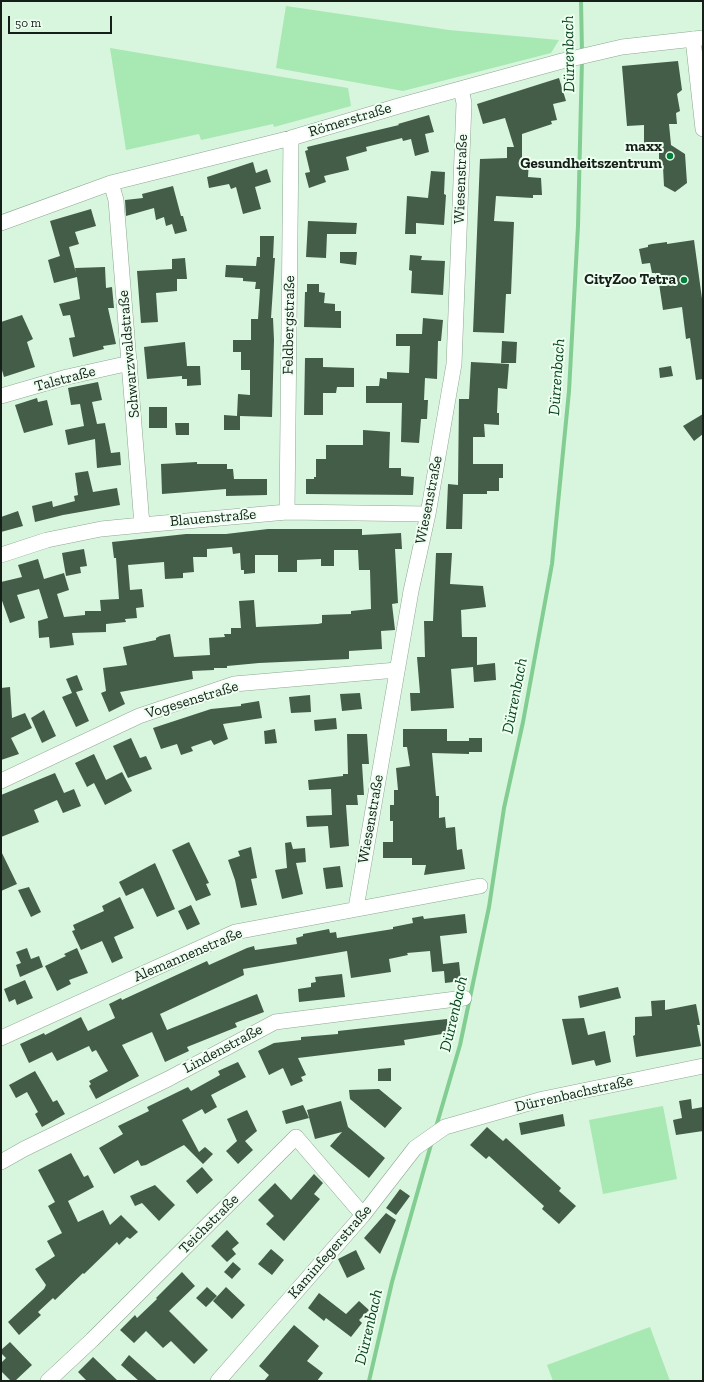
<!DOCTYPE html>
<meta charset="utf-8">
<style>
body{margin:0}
#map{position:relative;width:704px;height:1382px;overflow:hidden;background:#d8f5dd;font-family:"Zilla Slab",serif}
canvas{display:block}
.frame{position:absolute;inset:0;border:2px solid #151f17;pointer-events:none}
.scale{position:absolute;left:8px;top:16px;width:104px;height:18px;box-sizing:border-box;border:2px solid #151f17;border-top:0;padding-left:5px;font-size:12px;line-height:14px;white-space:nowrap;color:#151f17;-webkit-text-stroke:3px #edfff0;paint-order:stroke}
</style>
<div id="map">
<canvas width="704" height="1382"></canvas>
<div class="frame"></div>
<div class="scale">50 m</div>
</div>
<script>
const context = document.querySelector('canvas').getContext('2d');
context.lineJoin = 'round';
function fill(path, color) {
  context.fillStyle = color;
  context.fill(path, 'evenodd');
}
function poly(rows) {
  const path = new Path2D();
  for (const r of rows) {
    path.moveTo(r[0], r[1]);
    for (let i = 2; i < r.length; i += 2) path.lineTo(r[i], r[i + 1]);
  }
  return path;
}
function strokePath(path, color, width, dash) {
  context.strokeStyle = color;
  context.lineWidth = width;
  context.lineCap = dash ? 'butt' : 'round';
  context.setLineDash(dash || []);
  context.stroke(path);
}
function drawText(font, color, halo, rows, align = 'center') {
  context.font = font + ' "Zilla Slab",serif';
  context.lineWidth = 4;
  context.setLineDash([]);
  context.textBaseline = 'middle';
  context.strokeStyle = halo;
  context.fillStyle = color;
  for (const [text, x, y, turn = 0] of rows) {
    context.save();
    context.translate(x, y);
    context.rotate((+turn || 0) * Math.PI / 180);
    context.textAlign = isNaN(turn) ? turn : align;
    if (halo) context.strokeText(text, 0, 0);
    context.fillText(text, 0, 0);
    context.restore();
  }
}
const green = poly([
 [286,6,449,30,559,40,551,53,403,91,276,68],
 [110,48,348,88,351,106,274,127,273,124,201,140,199,134,126,150],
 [663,1106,677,1179,603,1194,589,1120],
 [650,1327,670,1381,553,1381,547,1365]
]);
const stream = poly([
 [581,1,582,53],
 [436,1127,460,1045,489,907,504,808,523,722,552,564,569,391,578,226,582,59],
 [369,1381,392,1282,432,1141]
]);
const building = poly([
 [678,61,682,90,677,94,680,111,676,113,677,124,669,124,671,145,685,154,687,183,675,192,664,186,663,167,659,165,659,151,644,144,644,125,627,126,622,66],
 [559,78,566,101,553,104,557,120,551,121,552,124,522,134,522,159,529,160,528,177,541,178,542,195,533,195,533,198,496,196,494,221,514,222,511,294,506,294,504,333,473,332,480,159,507,158,507,147,514,147,505,118,483,124,477,104],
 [429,115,434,132,425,134,429,152,415,156,411,139,403,141,402,138,366,147,367,151,346,157,349,170,324,176,326,182,309,188,305,173,310,172,305,151,308,150,307,147,399,125,398,124],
 [253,162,256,173,267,169,271,182,255,187,261,209,243,214,236,187,231,189,229,184,209,188,207,177],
 [431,171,445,172,444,194,446,195,444,225,416,223,416,234,405,234,407,196,428,198],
 [173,186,181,216,183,216,187,231,175,234,172,224,166,226,164,217,156,220,154,208,126,216,125,200,143,198,142,194],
 [91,209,96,226,75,232,79,244,69,247,76,273,75,268,105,267,106,288,112,287,114,308,108,308,116,344,103,346,104,349,73,357,69,338,75,337,70,315,63,316,59,304,80,299,77,277,54,283,48,260,60,256,50,221],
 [308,221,357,223,356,234,327,234,326,258,306,257],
 [260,236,274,236,273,258,275,258,271,318,273,318,274,340,272,417,240,416,240,430,224,430,224,415,237,416,238,394,250,395,250,370,241,370,241,352,233,352,233,340,251,340,251,319,258,319,260,289,255,289,256,282,243,281,243,278,225,277,226,265,256,266,257,257,260,257],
 [694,240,703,306,703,379,696,380,690,338,686,339,682,307,663,310,658,277,656,277,655,273,652,273,650,263,642,264,639,249,648,247,648,245,652,244,667,242,667,244],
 [340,252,357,252,356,265,340,263],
 [410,255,422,256,421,260,445,261,443,295,411,293,412,271,409,270],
 [185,258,187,279,177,279,177,291,156,293,158,322,141,323,137,271,172,269,172,259],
 [307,284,319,284,319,292,325,293,324,303,335,304,335,311,341,311,341,328,304,327,305,292,307,292],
 [22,315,33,339,27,342,35,367,4,377,1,367,1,322],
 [423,318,443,320,441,341,438,341,437,379,425,378,424,400,428,400,427,419,421,419,419,443,401,442,402,403,366,403,366,386,379,386,380,378,387,379,387,372,409,373,410,346,396,346,396,334,422,334],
 [502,341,517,342,516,363,501,363],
 [185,342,187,366,200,366,201,385,187,386,187,379,182,379,182,376,147,379,144,347],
 [305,358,323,358,323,367,354,368,354,387,337,387,336,393,323,393,323,415,304,415],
 [471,362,509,364,507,389,498,388,497,413,499,413,499,425,484,424,485,437,473,437,473,464,503,464,503,478,499,478,499,491,487,491,487,494,463,494,462,529,446,529,448,484,458,485,459,399,469,399],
 [671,366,673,376,660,378,659,368],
 [98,382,102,400,92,402,97,424,105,423,111,453,120,452,121,465,97,468,95,439,68,445,65,430,84,426,80,404,71,405,68,388],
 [37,398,38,402,47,400,53,425,24,433,15,405],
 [149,407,167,407,167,428,149,428],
 [703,414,703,434,694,441,683,426],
 [175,423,189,423,189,435,176,435],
 [363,430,390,432,389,468,401,468,401,476,414,477,413,495,306,494,306,479,314,479,314,477,316,477,316,459,326,459,326,445,363,445],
 [197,462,197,464,227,464,227,469,233,469,234,479,267,479,267,495,226,496,226,489,162,494,161,464],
 [88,471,93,492,117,488,120,505,63,515,35,522,32,506,52,501,53,507,75,501,74,496,78,495,75,473],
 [18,511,23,526,1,532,1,517],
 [268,529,362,529,362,535,401,533,402,549,395,549,398,603,392,604,395,630,381,631,382,649,349,651,349,659,259,663,227,666,227,668,214,668,214,670,192,671,193,679,120,692,125,704,109,712,101,693,106,691,103,668,127,665,123,647,156,640,156,638,160,636,170,634,174,657,210,655,209,638,225,637,224,634,231,634,231,628,241,628,239,601,254,600,256,627,318,624,322,623,322,615,351,614,351,611,371,609,370,570,359,570,358,550,334,550,334,566,321,566,321,559,297,560,297,572,278,572,278,555,255,555,255,573,244,574,244,570,241,570,240,553,233,554,232,547,207,549,207,557,193,557,194,572,183,573,183,578,165,579,164,562,128,565,130,590,142,589,144,607,136,608,137,618,125,619,126,622,106,624,106,632,72,633,74,645,50,648,49,637,39,638,38,621,48,618,39,589,17,595,25,618,10,623,1,598,1,582,22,577,18,565,38,559,44,579,64,573,69,590,57,594,64,617,85,615,85,611,101,611,100,600,119,599,116,558,114,558,112,542,186,534,226,534],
 [84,549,87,566,80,567,81,573,66,576,62,553],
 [436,553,452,553,450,584,483,586,486,607,461,610,462,637,477,637,477,665,495,663,496,680,474,682,473,667,451,669,454,708,411,711,410,693,420,693,417,657,425,657,424,621,433,621],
 [77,675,83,690,76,692,89,721,76,727,62,697,72,693,66,679],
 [10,687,12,718,25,713,32,728,11,738,19,754,1,760,1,688],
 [360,693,362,709,342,711,340,694],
 [310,695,311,712,291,713,289,697],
 [259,701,262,718,223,724,228,739,214,745,211,740,191,747,193,751,181,755,177,744,161,749,153,728,211,709,241,706,241,704],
 [44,710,56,736,42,743,31,718],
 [336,718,337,729,315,731,314,720],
 [275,729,277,743,265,744,264,731],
 [403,729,447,729,447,741,469,741,469,738,482,738,482,752,469,752,469,754,432,753,436,796,439,796,439,818,445,817,446,828,455,827,457,850,462,849,465,869,424,875,426,865,412,865,412,858,383,858,383,842,393,842,393,821,390,821,390,805,394,805,394,790,398,790,396,768,410,766,407,747,403,747],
 [347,734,367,734,369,764,362,764,364,795,357,795,358,805,346,805,349,846,330,848,328,826,307,827,306,816,332,815,331,789,309,790,308,780,343,776,343,774,348,774],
 [131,738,140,758,146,756,152,769,128,778,113,746],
 [94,754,106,780,122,772,132,791,105,805,94,783,87,787,75,763],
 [55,773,64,793,74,789,81,806,63,813,57,800,34,810,39,822,1,837,1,795],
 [189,842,209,883,206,884,211,895,196,901,172,850],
 [291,842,293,849,305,848,306,862,296,863,303,894,282,899,275,870,287,868,285,843],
 [251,847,257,878,251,879,257,905,241,908,235,880,228,860,240,856,238,851],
 [1,851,17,884,1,891],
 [155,863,175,909,157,917,143,888,126,896,119,882],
 [340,866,343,887,326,889,323,868],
 [29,887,41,912,31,917,18,890],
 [120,897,134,928,114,937,123,958,112,963,102,941,81,950,72,931,75,930,73,925,104,911,102,906],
 [191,905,200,924,187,930,178,911],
 [465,914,467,933,440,936,443,964,459,962,461,981,445,983,444,971,432,972,430,951,407,953,408,955,389,959,391,972,351,978,347,951,243,969,244,975,160,1014,167,1030,257,994,264,1012,235,1023,237,1027,187,1047,189,1051,165,1062,152,1032,122,1045,139,1076,96,1099,89,1086,91,1084,89,1081,108,1071,96,1050,92,1052,89,1046,57,1061,52,1052,29,1063,20,1044,44,1033,45,1035,81,1017,88,1031,115,1018,109,1004,121,998,122,1000,207,961,209,965,247,948,254,946,255,950,297,944,296,938,303,936,303,934,329,929,330,933,336,932,337,938,393,929,393,927,413,923,412,918,423,916,424,919],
 [27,948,31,959,39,956,43,967,20,977,16,965,21,963,16,952],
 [77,948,88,973,69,980,71,984,57,991,45,966,66,956,64,954],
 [342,974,345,997,299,1002,298,989,311,987,311,983,316,982,315,977],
 [25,980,33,998,17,1005,15,999,9,1002,4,989],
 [618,987,621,998,580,1008,578,996],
 [665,1000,665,1010,696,1004,700,1025,697,1025,701,1046,636,1057,633,1036,635,1035,635,1017,652,1016,651,1001],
 [584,1018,588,1035,605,1031,611,1062,596,1066,594,1060,572,1065,562,1019],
 [447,1019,448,1033,404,1040,405,1045,298,1058,306,1075,301,1077,303,1081,291,1086,283,1068,269,1075,258,1051,274,1043,301,1040,301,1037,338,1034,338,1031],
 [238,1062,246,1077,211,1095,217,1107,205,1114,202,1109,182,1120,199,1152,205,1147,213,1154,203,1164,184,1145,146,1165,141,1166,138,1160,114,1174,99,1148,123,1134,118,1126,149,1111,147,1107,188,1087,191,1091,220,1075,218,1071],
 [391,1068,391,1081,378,1081,378,1069],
 [35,1071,53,1102,57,1100,65,1114,42,1127,35,1114,38,1112,27,1092,16,1098,9,1085],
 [379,1089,402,1108,385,1128,350,1099,349,1090],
 [691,1099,692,1109,703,1107,703,1131,676,1135,673,1120,682,1118,679,1101],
 [341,1101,348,1127,385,1158,369,1178,330,1146,342,1132,315,1139,307,1110],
 [303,1105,309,1118,286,1124,282,1111],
 [247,1110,257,1131,245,1141,253,1150,238,1164,226,1151,237,1141,227,1119],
 [563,1114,565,1126,521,1135,519,1123],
 [487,1127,503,1141,506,1138,561,1188,559,1191,576,1206,559,1224,542,1209,544,1206,489,1156,486,1159,470,1145],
 [71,1153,84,1177,88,1175,94,1187,68,1201,78,1222,103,1210,110,1225,121,1215,138,1232,130,1239,127,1237,119,1245,117,1242,84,1274,83,1273,55,1300,53,1298,38,1312,41,1315,19,1335,8,1322,44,1289,46,1285,35,1269,55,1256,47,1241,62,1233,48,1206,55,1202,38,1170],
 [202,1167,213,1180,197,1194,186,1181],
 [314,1174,323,1183,314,1194,320,1199,284,1241,266,1224,274,1216,258,1200,275,1183,291,1200],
 [155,1185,175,1205,159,1221,142,1203,135,1206,130,1196],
 [400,1189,410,1196,396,1215,386,1208],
 [386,1213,396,1220,380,1254,364,1238],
 [227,1230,239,1243,232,1249,236,1254,227,1262,211,1246],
 [271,1249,284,1260,272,1275,258,1264],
 [356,1250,365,1269,347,1278,338,1259],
 [233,1262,241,1269,232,1279,224,1272],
 [182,1272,195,1286,169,1311,208,1350,194,1364,171,1341,163,1348,146,1331,134,1343,120,1330,135,1315,137,1318,157,1299,156,1298],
 [207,1287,217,1296,206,1307,196,1298],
 [226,1287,245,1305,232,1319,213,1301],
 [319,1293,346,1314,359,1301,369,1310,359,1320,362,1323,351,1337,326,1318,324,1321,308,1308],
 [294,1325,319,1346,307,1361,323,1373,317,1381,264,1381,269,1375,259,1366],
 [10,1342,32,1365,15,1381,11,1381,1,1371,1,1363,6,1358,1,1353,1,1350],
 [129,1355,158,1381,139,1381,121,1365],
 [93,1357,118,1381,87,1381,78,1372]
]);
const minor = poly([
 [693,39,703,129],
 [111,183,116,200,142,525],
 [1,223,111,183,291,138,402,105,562,61,622,47,703,38],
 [1,396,67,377,130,363],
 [287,512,291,138],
 [1,555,47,540,101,529,142,525,287,512,428,514],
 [1,781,139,716,234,684,397,670],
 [356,908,411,591,428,514,454,364,464,103,461,89],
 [1,1038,235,932,480,886],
 [1,1162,24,1149,168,1079,275,1022,464,998],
 [48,1381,92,1340,296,1137,363,1215],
 [218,1381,363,1215,415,1148,445,1127,543,1099,703,1066]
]);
const markers = [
 [670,156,4,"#007f38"],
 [684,280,4,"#007f38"]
];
const streetNames = [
 ["Römerstraße",350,120,-17],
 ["Wiesenstraße",461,179,-88],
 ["Feldbergstraße",289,325,-89],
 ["Schwarzwaldstraße",129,354,-95],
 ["Talstraße",65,379,-15],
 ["Wiesenstraße",429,500,-79],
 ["Blauenstraße",213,518,-5],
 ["Vogesenstraße",192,700,-17],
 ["Wiesenstraße",371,819,-80],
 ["Alemannenstraße",188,955,-23],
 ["Lindenstraße",223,1049,-28],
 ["Dürrenbachstraße",574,1094,-13],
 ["Teichstraße",209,1224,-45],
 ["Kaminfegerstraße",330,1252,-49]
];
const poiNames = [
 ["maxx",662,147],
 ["Gesundheitszentrum",662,164],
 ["CityZoo Tetra",676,280]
];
const waterNames = [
 ["Dürrenbach",569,54,-91],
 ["Dürrenbach",557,377,-86],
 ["Dürrenbach",515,696,-79],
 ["Dürrenbach",454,1014,-77],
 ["Dürrenbach",369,1327,-77]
];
fill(green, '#a7e8b3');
strokePath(stream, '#82cd92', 4);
fill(building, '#445d49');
strokePath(minor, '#8da892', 16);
strokePath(minor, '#fff', 15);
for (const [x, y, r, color] of markers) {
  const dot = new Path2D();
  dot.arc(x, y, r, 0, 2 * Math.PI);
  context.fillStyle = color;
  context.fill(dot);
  strokePath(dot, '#edfff0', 1.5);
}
drawText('15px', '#151f17', '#edfff0', streetNames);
drawText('bold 15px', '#151f17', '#edfff0', poiNames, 'right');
drawText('italic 16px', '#043f1a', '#edfff0', waterNames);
</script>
